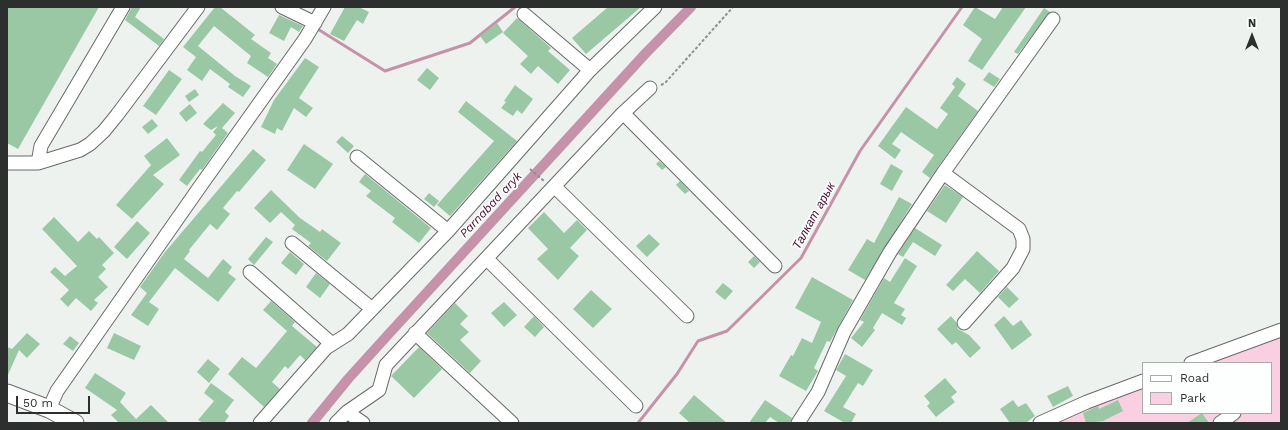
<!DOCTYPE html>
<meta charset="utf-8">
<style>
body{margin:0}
#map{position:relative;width:1288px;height:430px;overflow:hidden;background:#eef2ef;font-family:"Work Sans",sans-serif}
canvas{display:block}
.frame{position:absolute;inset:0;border:8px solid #2d2f2e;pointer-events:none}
.legend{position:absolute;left:1142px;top:362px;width:130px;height:52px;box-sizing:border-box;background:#fcfffd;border:1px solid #a9acaa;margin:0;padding:5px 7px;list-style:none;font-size:12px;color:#2d2f2e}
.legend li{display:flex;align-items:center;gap:8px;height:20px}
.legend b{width:20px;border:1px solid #a9acaa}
.north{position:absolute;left:1232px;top:16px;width:40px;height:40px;-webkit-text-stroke:3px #fcfffd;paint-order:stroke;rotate:0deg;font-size:11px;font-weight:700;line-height:16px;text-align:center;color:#2d2f2e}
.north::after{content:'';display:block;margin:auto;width:14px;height:18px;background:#2d2f2e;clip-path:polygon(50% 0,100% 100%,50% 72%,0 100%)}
.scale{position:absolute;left:16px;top:396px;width:74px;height:18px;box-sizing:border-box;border:2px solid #2d2f2e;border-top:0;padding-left:5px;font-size:12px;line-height:14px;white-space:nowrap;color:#2d2f2e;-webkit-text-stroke:3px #fcfffd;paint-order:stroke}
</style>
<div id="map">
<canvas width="1288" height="430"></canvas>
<div class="frame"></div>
<ul class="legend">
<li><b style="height:5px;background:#fff"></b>Road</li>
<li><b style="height:11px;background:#facfe2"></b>Park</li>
</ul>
<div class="north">N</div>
<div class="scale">50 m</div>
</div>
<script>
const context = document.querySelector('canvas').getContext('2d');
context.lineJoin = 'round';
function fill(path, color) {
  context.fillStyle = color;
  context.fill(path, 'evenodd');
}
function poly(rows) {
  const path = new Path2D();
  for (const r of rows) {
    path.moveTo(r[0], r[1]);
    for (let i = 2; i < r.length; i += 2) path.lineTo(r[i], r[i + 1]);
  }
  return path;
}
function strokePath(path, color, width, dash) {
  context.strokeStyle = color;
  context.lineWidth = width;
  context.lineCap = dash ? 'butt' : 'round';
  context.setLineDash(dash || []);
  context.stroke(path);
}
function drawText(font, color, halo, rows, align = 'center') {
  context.font = font + ' "Work Sans",sans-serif';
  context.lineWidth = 3.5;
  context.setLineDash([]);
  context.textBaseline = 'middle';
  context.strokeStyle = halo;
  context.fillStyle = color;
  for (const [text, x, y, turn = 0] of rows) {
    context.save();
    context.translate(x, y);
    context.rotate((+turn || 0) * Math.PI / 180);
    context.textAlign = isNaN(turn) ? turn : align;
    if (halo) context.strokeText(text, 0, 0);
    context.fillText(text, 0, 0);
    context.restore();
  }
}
const green = poly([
 [1281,331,1281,423,1048,423,1143,381,1143,413,1271,413,1271,363,1193,363]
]);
const stream = poly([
 [316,28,385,71,470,43,515,7],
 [638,423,677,374,698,341,727,331,801,258,860,151,962,7]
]);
const canal = poly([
 [312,423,348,379,386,337,645,54,691,7]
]);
const building = poly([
 [7,7,99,7,18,149,7,143],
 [132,7,141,7,135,17,164,39,159,46,125,20],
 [215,7,220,7,255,35,251,39,271,53,268,58,277,64,268,77,247,63,251,56,214,26,198,46,235,76,251,86,243,97,228,87,230,84,210,69,202,81,187,70,196,57,183,47],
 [345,7,359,7,369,12,363,24,357,20,344,41,330,34],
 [608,7,641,7,586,54,572,38],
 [975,7,995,19,1003,7,1026,7,982,70,968,61,982,39,963,25],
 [1044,8,1050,12,1018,54,1014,52],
 [279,15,303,26,299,32,291,27,284,41,269,33],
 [517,18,551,48,548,51,570,70,558,84,538,66,531,74,520,64,528,56,503,33],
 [497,23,503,32,486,44,480,36],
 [305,58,319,67,299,98,313,108,306,117,294,108,282,131,277,128,275,134,261,127,274,100],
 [427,68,439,78,430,90,417,80],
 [169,70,182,79,156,115,143,106],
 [989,72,1000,79,994,87,983,80],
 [957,77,966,84,958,96,978,111,930,178,922,172,934,155,901,132,892,144,901,150,895,159,878,146,906,107,937,129,948,114,940,108,955,87,952,84],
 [515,85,533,99,522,114,517,110,513,116,501,108,506,102,504,101],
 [195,89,199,95,189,102,185,96],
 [466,101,517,141,450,216,437,205,494,141,458,112],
 [223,103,235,113,222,128,228,133,202,170,200,169,187,186,179,180,200,151,202,152,216,135,213,132,218,126,211,130,203,124],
 [190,104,197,113,186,122,179,113],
 [152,119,158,126,148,134,142,127],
 [342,136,354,146,348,153,336,142],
 [167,138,180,155,153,175,164,184,132,219,116,205,151,165,144,156],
 [304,144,333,164,315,189,287,170],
 [253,149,266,160,239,192,237,191,223,208,230,214,217,230,210,224,189,250,190,251,184,259,208,278,223,259,232,267,228,273,236,279,218,302,175,268,149,302,159,309,148,326,131,315,147,293,140,287,165,252],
 [659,161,666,167,662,170,656,164],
 [891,164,903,171,892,191,880,184],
 [365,174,431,228,419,243,392,222,395,218,366,196,371,191,359,182],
 [680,181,689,191,685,194,676,185],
 [945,185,963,197,946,223,927,211],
 [271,190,300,218,320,232,322,229,341,243,327,261,308,246,311,243,292,229,295,225,281,212,270,223,254,208],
 [429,193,439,201,434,207,424,199],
 [899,197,912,204,865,280,848,270,867,239,874,243],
 [544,212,564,233,577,220,587,230,570,248,579,256,558,280,537,259,548,249,528,228],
 [54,217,78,242,89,231,97,239,99,237,114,253,102,265,106,269,98,277,108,287,94,300,98,303,91,311,76,298,68,307,60,299,69,290,50,272,55,267,65,276,77,266,42,229],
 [137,221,150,233,127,259,114,247],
 [915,228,942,245,935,256,913,242,903,257,898,254],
 [649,234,660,244,647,257,636,246],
 [266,237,273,242,254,265,248,259],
 [977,251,999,271,980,293,965,279,953,291,946,285],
 [290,252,304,264,296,275,281,263],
 [754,256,760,262,754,268,748,262],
 [905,258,917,266,894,303,905,309,901,315,906,318,902,325,882,313,873,328,875,330,862,347,851,338,864,322,860,320,884,278,890,282],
 [316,273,330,284,320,298,306,287],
 [812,277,853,300,830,342,827,341,814,368,818,371,806,391,779,376,791,355,793,356,802,338,812,343,821,322,795,308],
 [723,283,733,291,725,300,715,292],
 [1007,287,1019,299,1009,308,998,297],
 [591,290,612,309,593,328,573,309],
 [271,301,295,322,292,326,317,347,305,360,300,355,288,369,285,366,272,382,280,389,264,407,228,374,242,357,256,368,287,331,263,310],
 [504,302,517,315,504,327,491,313],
 [455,303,468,316,460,324,469,332,460,340,481,361,470,373,427,333],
 [534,316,544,327,535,337,524,327],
 [951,316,956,322,958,329,969,335,981,348,970,358,956,342,952,345,937,329],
 [1004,316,1013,326,1021,320,1032,335,1012,350,994,325],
 [27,333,40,344,27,358,19,350,7,377,7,347,12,349],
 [114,333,141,346,134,360,107,348],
 [70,336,79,343,73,351,63,344],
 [419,347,442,369,414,398,391,376],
 [845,354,873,370,863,386,858,383,843,407,856,414,851,423,845,423,824,411,846,376,836,370],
 [208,359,220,369,209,383,197,372],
 [95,373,126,393,120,402,136,419,151,405,169,423,119,423,111,415,117,410,85,388],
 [945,378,957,392,951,397,955,402,936,417,927,406,930,403,924,396],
 [211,383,234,400,225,412,229,416,224,423,203,423,198,420,214,401,204,393],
 [1068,386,1073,396,1053,407,1047,396],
 [694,395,727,423,690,423,679,413],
 [765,400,792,418,790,423,779,423,770,417,765,423,749,423],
 [1013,400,1018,407,1026,403,1035,416,1026,423,1010,423,1000,409],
 [1118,400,1123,411,1103,421,1086,423,1083,413,1098,406,1099,409],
 [1202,413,1209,423,1187,423]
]);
const path = poly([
 [661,85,665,83,733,7],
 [530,169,544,181]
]);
const minor = poly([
 [282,7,315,23],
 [524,14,590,70],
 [623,113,775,266],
 [357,157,448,231],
 [7,163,38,163,80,150,90,144,104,131,117,115,198,7],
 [38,163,41,146,123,7],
 [943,173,1019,229,1023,239,1023,249,1013,268,964,323],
 [555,187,687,316],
 [292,243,371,308],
 [487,259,636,406],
 [250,272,332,344],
 [415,333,512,423],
 [1191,363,1281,330],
 [49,409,57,391,199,188,305,39,324,7],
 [347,412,363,423],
 [260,423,326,348,348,334,448,231,590,70,655,7],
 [336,423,347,412,379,390,386,365,623,113,650,88],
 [798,423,818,392,844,332,890,252,943,173,1053,19],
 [1040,423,1087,402,1143,381],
 [1220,423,1234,413]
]);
const major = poly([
 [7,393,49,409,75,423]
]);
const waterNames = [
 ["Parnabad aryk",491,205,-47],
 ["Талкат арык",814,216,-61]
];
fill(green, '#facfe2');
strokePath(stream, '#c592aa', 3);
strokePath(canal, '#c592aa', 10);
fill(building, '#9ac8a4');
strokePath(minor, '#676a67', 15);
strokePath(major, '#676a67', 19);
strokePath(path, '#8d908e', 2, [3, 2]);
strokePath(minor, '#fff', 13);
strokePath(major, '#fff', 17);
drawText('italic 12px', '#4a0c30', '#fcfffd', waterNames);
</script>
